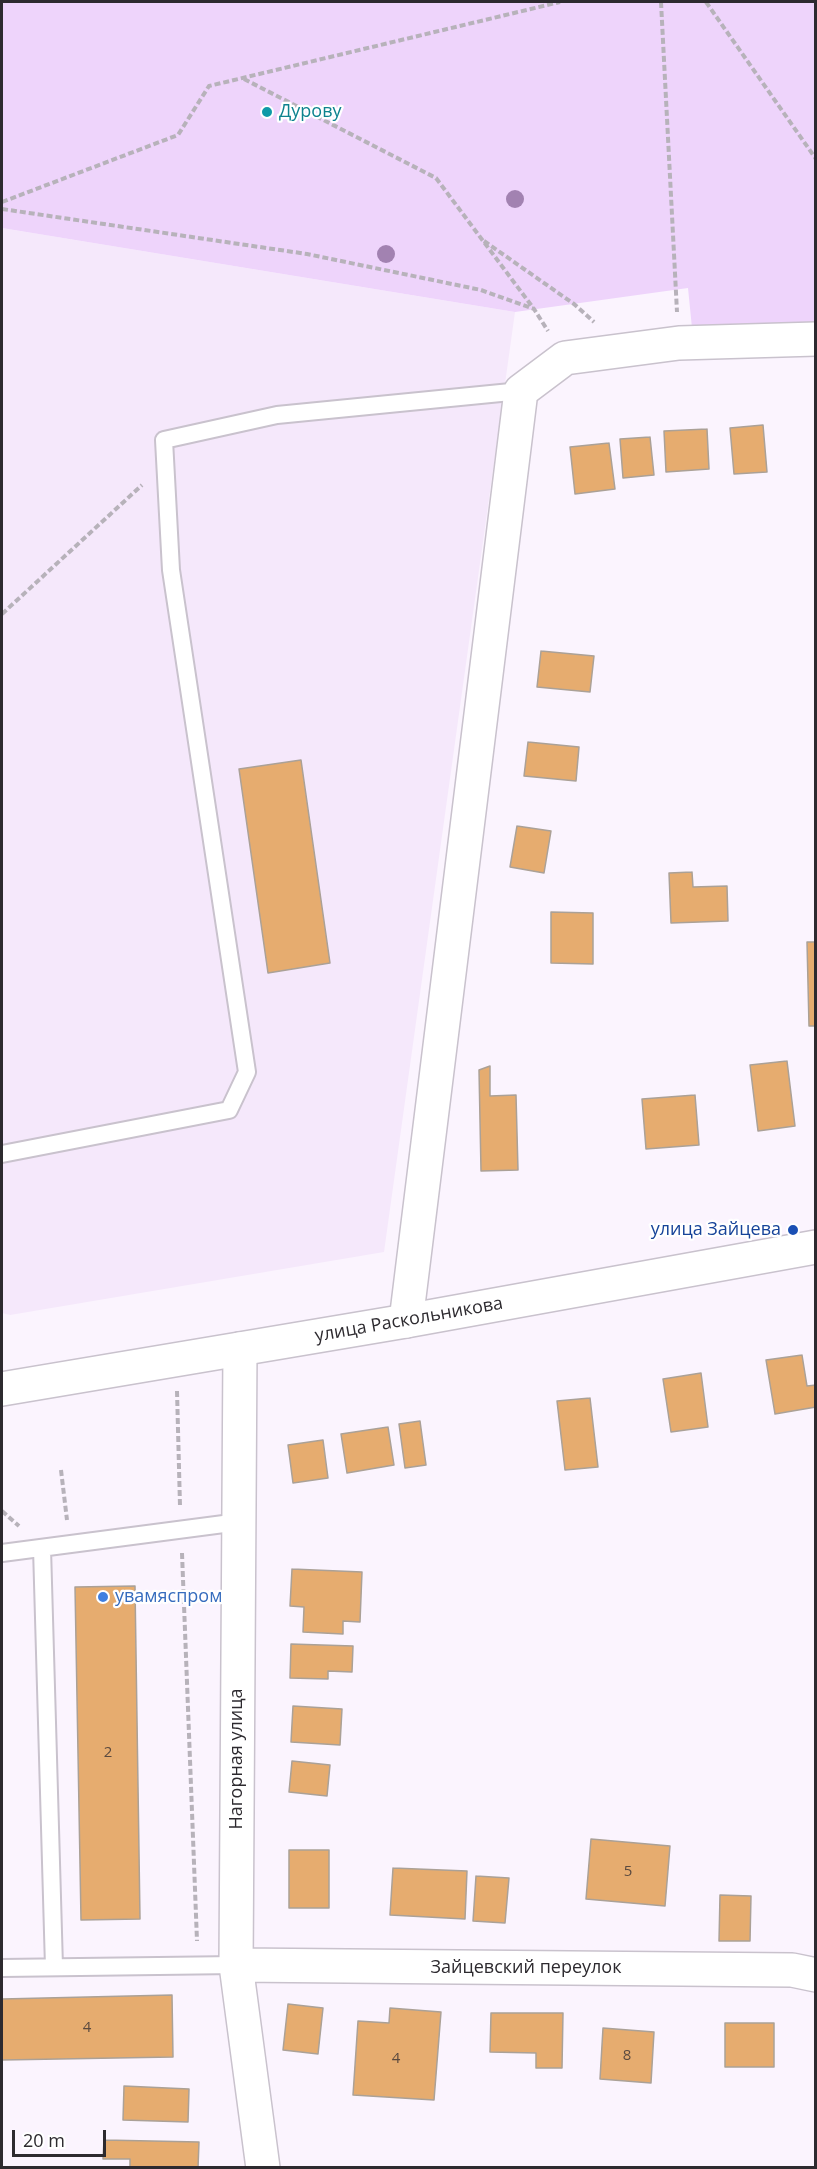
<!DOCTYPE html>
<meta charset="utf-8">
<style>
body{margin:0}
#map{position:relative;width:817px;height:2169px;overflow:hidden;background:#fbf4fe;font-family:"Open Sans",sans-serif}
canvas{display:block}
.frame{position:absolute;inset:0;border:3px solid #2d2a2f;pointer-events:none}
.scale{position:absolute;left:12px;top:2130px;width:94px;height:27px;box-sizing:border-box;border:3px solid #2d2a2f;border-top:0;padding-left:8px;font-size:18px;line-height:21px;white-space:nowrap;color:#2d2a2f;-webkit-text-stroke:4px #fff;paint-order:stroke}
</style>
<div id="map">
<canvas width="817" height="2169"></canvas>
<div class="frame"></div>
<div class="scale">20 m</div>
</div>
<script>
const context = document.querySelector('canvas').getContext('2d');
context.lineJoin = 'round';
function fill(path, color) {
  context.fillStyle = color;
  context.fill(path, 'evenodd');
}
function poly(rows) {
  const path = new Path2D();
  for (const r of rows) {
    path.moveTo(r[0], r[1]);
    for (let i = 2; i < r.length; i += 2) path.lineTo(r[i], r[i + 1]);
  }
  return path;
}
function strokePath(path, color, width, dash) {
  context.strokeStyle = color;
  context.lineWidth = width;
  context.lineCap = dash ? 'butt' : 'round';
  context.setLineDash(dash || []);
  context.stroke(path);
}
function drawText(font, color, halo, rows, align = 'center') {
  context.font = font + ' "Open Sans",sans-serif';
  context.lineWidth = 4.5;
  context.setLineDash([]);
  context.textBaseline = 'middle';
  context.strokeStyle = halo;
  context.fillStyle = color;
  for (const [text, x, y, turn = 0] of rows) {
    context.save();
    context.translate(x, y);
    context.rotate((+turn || 0) * Math.PI / 180);
    context.textAlign = isNaN(turn) ? turn : align;
    if (halo) context.strokeText(text, 0, 0);
    context.fillText(text, 0, 0);
    context.restore();
  }
}
const built = poly([
 [2,228,515,312,384,1252,10,1315,2,1313]
]);
const green = poly([
 [2,2,815,2,815,323,692,328,688,288,515,312,2,228]
]);
const building = poly([
 [763,425,767,472,734,474,730,428,763,425],
 [707,429,709,469,666,472,664,431,707,429],
 [650,437,654,475,623,478,620,439,650,437],
 [609,443,615,489,575,494,570,447,609,443],
 [541,651,594,656,590,692,537,687,541,651],
 [528,742,579,747,576,781,524,776,528,742],
 [301,760,330,963,268,973,239,769,301,760],
 [517,826,551,831,544,873,510,867,517,826],
 [692,872,693,887,727,886,728,921,671,923,669,873,692,872],
 [551,912,593,913,593,964,551,963,551,912],
 [807,942,816,942,816,1026,809,1026,807,942],
 [787,1061,795,1126,758,1131,750,1065,787,1061],
 [490,1066,490,1096,516,1095,518,1170,481,1171,479,1070,490,1066],
 [695,1095,699,1145,646,1149,642,1099,695,1095],
 [802,1355,807,1386,816,1385,816,1407,775,1414,766,1360,802,1355],
 [701,1373,708,1427,671,1432,663,1379,701,1373],
 [590,1398,598,1467,565,1470,557,1401,590,1398],
 [420,1421,426,1465,405,1468,399,1424,420,1421],
 [388,1427,394,1465,347,1473,341,1434,388,1427],
 [323,1440,328,1478,293,1483,288,1445,323,1440],
 [292,1569,362,1572,360,1622,343,1621,343,1634,303,1632,304,1607,290,1606,292,1569],
 [135,1586,140,1919,81,1920,75,1587,135,1586],
 [291,1644,353,1646,352,1672,328,1671,328,1679,290,1678,291,1644],
 [293,1706,342,1709,340,1745,291,1742,293,1706],
 [292,1761,330,1765,327,1796,289,1792,292,1761],
 [591,1839,670,1846,665,1906,586,1899,591,1839],
 [289,1850,329,1850,329,1908,289,1908,289,1850],
 [393,1868,467,1871,465,1919,390,1915,393,1868],
 [476,1876,509,1878,505,1923,473,1921,476,1876],
 [720,1895,751,1896,750,1941,719,1941,720,1895],
 [172,1995,173,2057,2,2060,2,1999,172,1995],
 [288,2004,323,2008,318,2054,283,2050,288,2004],
 [390,2008,441,2012,434,2100,353,2095,358,2021,389,2023,390,2008],
 [491,2013,563,2013,562,2068,536,2068,536,2053,490,2052,491,2013],
 [725,2023,774,2023,774,2067,725,2067,725,2023],
 [603,2028,654,2032,651,2083,600,2079,603,2028],
 [124,2086,189,2089,188,2122,123,2120,124,2086],
 [104,2140,199,2142,198,2168,130,2168,130,2159,103,2159,104,2140]
]);
const path = poly([
 [661,2,677,312],
 [706,2,816,159],
 [244,79,436,178,534,309],
 [2,202,178,135,209,86,560,2],
 [2,209,307,254,481,290,534,309,548,331],
 [484,241,574,304,594,322],
 [2,614,142,485],
 [177,1391,180,1506],
 [61,1470,67,1520],
 [2,1511,19,1526],
 [182,1553,197,1941]
]);
const service = poly([
 [2,1154,229,1110,247,1072,171,570,164,440,277,415,521,391],
 [42,1548,54,1967],
 [2,1553,239,1522],
 [2,1968,236,1965]
]);
const minor = poly([
 [406,1321,521,391,565,358,679,343,816,339],
 [240,1349,236,1965,263,2168],
 [236,1965,792,1970,816,1975]
]);
const secondary = poly([
 [2,1389,406,1321,816,1247]
]);
const trees = [
 [515,199],
 [386,254]
];
const markers = [
 [267,112,6,"#0f9aa8"],
 [793,1230,6,"#1a4fb4"],
 [103,1597,6,"#3f7fe0"]
];
const numberNames = [
 ["2",108,1753],
 ["5",628,1872],
 ["4",87,2028],
 ["8",627,2056],
 ["4",396,2059]
];
const cultureNames = [
 ["Дурову",279,112]
];
const transitNames = [
 ["улица Зайцева",781,1230]
];
const streetNames = [
 ["улица Раскольникова",409,1320,-10],
 ["Нагорная улица",237,1759,-90],
 ["Зайцевский переулок",526,1968]
];
const shopNames = [
 ["увамяспром",115,1597]
];
fill(built, '#f5e8fb');
fill(green, '#eed4fb');
fill(building, '#e6ac6f');
strokePath(building, '#aba197', 1.5);
strokePath(service, '#c9c2cd', 20);
strokePath(minor, '#c9c2cd', 36);
strokePath(secondary, '#c9c2cd', 36);
strokePath(path, '#b7b2ba', 4, [6, 3]);
strokePath(service, '#fff', 16);
strokePath(minor, '#fff', 33);
strokePath(secondary, '#fff', 33);
context.fillStyle = '#a282b1';
for (const [x, y] of trees) {
  context.beginPath();
  context.arc(x, y, 9, 0, 2 * Math.PI);
  context.fill();
}
for (const [x, y, r, color] of markers) {
  const dot = new Path2D();
  dot.arc(x, y, r, 0, 2 * Math.PI);
  context.fillStyle = color;
  context.fill(dot);
  strokePath(dot, '#fff', 2);
}
drawText('15px', '#5b4a3f', null, numberNames);
drawText('18px', '#0d838f', '#fff', cultureNames, 'left');
drawText('18px', '#164399', '#fff', transitNames, 'right');
drawText('18px', '#2d2a2f', '#fff', streetNames);
drawText('18px', '#366cbe', '#fff', shopNames, 'left');
</script>
